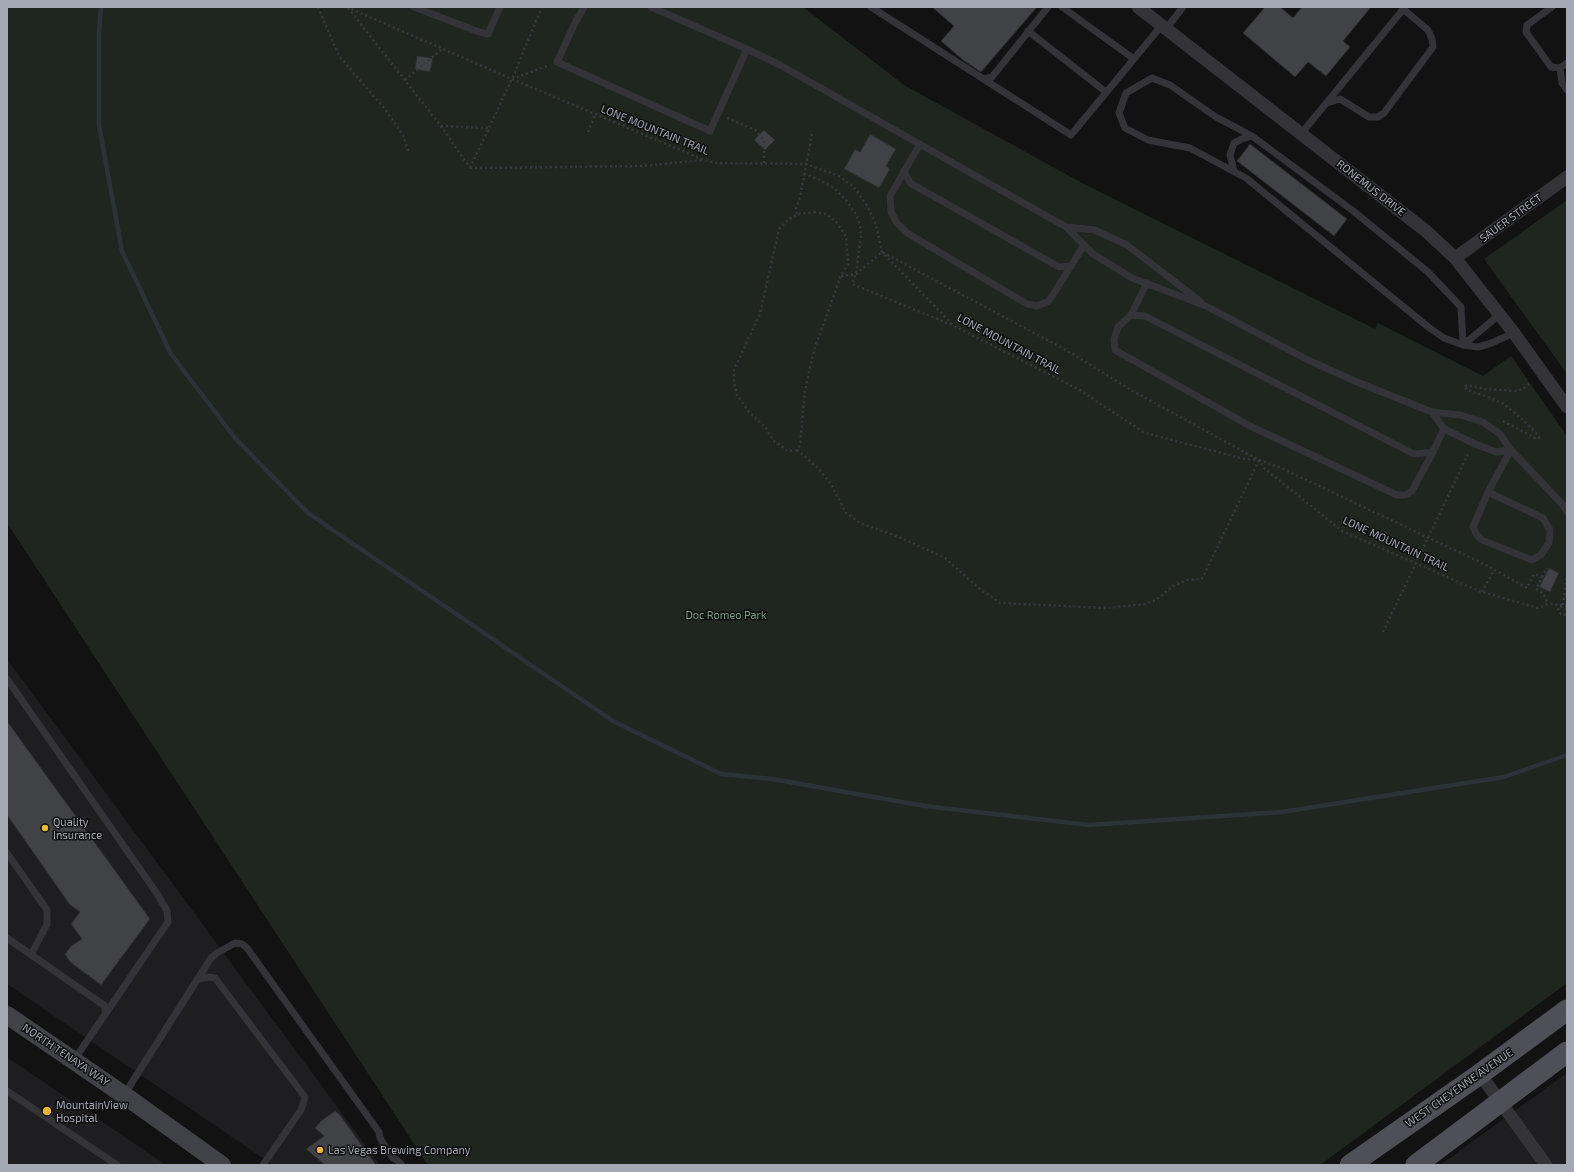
<!DOCTYPE html>
<style>
body{margin:0}
#map{position:relative;width:1574px;height:1172px;overflow:hidden;background:#121213;font-family:"Exo 2",sans-serif}
canvas{display:block}
.frame{position:absolute;inset:0;border:8px solid #a3a8b3;pointer-events:none}
</style>
<div id="map">
<canvas width="1574" height="1172"></canvas>
<div class="frame"></div>
</div>
<script>
const context = document.querySelector('canvas').getContext('2d');
context.lineJoin = 'round';
function fill(path, color) {
  context.fillStyle = color;
  context.fill(path, 'evenodd');
}
function poly(rows) {
  const path = new Path2D();
  for (const r of rows) {
    path.moveTo(r[0], r[1]);
    for (let i = 2; i < r.length; i += 2) path.lineTo(r[i], r[i + 1]);
  }
  return path;
}
function strokePath(path, color, width, dash) {
  context.strokeStyle = color;
  context.lineWidth = width;
  context.lineCap = dash ? 'butt' : 'round';
  context.setLineDash(dash || []);
  context.stroke(path);
}
function drawText(font, color, halo, rows, align = 'center') {
  context.font = font + ' "Exo 2",sans-serif';
  context.lineWidth = 3;
  context.setLineDash([]);
  context.textBaseline = 'middle';
  context.strokeStyle = halo;
  context.fillStyle = color;
  for (const [text, x, y, turn = 0] of rows) {
    context.save();
    context.translate(x, y);
    context.rotate((+turn || 0) * Math.PI / 180);
    context.textAlign = isNaN(turn) ? turn : align;
    if (halo) context.strokeText(text, 0, 0);
    context.fillText(text, 0, 0);
    context.restore();
  }
}
const built = poly([
 [7,659,380,1165,273,1165,7,984],
 [7,1057,166,1165,7,1165],
 [1567,1073,1567,1165,1440,1165]
]);
const green = poly([
 [7,7,803,7,904,85,1082,183,1375,329,1378,323,1483,376,1511,356,1567,436,1567,983,1320,1165,428,1165,7,523],
 [1567,200,1567,374,1484,259]
]);
const stream = poly([
 [101,7,99,31,99,125,122,251,171,354,235,438,308,513,613,721,721,774,772,779,925,806,1089,825,1282,812,1504,777,1567,755]
]);
const building = poly([
 [932,7,1037,7,981,72,963,60,941,41,954,26,932,7],
 [1265,7,1280,7,1293,18,1302,7,1371,7,1343,41,1350,47,1326,76,1308,62,1295,77,1243,33,1265,7],
 [417,56,433,58,430,72,415,69,417,56],
 [764,130,775,140,765,150,754,140,764,130],
 [870,134,896,149,886,166,890,169,879,188,844,169,855,149,860,152,870,134],
 [1250,144,1347,219,1334,236,1237,161,1250,144],
 [1549,568,1559,573,1550,592,1539,587,1549,568],
 [7,721,150,919,101,985,70,962,65,954,71,946,82,939,71,924,80,912,70,905,7,815,7,721],
 [335,1111,340,1115,376,1165,325,1165,306,1149,324,1136,315,1128,321,1121,335,1111]
]);
const path = poly([
 [318,7,339,56,385,109,403,135,408,151],
 [347,7,512,79,704,160,717,163,806,164,839,176,854,187,868,207,876,225,882,252,954,326,1078,389,1145,433,1245,459,1259,460,1264,468,1342,531,1479,591,1538,608,1548,604,1555,604,1567,609],
 [348,8,441,126,470,168],
 [512,79,547,66],
 [405,80,442,49],
 [727,118,755,130,764,140,764,164],
 [441,126,489,128],
 [588,132,595,114],
 [470,168,643,166,703,160],
 [470,168,512,79,542,7],
 [804,174,818,179,835,189,846,200,855,213,860,225,861,236,856,274,852,284,952,325],
 [814,212,827,214,836,222,846,236,848,264,841,276,814,350,805,390,800,445,797,450,788,451,774,441,765,427,749,412,737,395,734,383,734,370,760,314,779,229,787,221,797,214,814,212],
 [797,214,796,208,800,197,812,134],
 [1503,421,1535,438,1539,438,1538,435,1521,418,1505,405,1491,398,1467,390,1464,386,1468,385,1485,389,1516,391,1523,389,1531,382],
 [797,450,817,467,831,484,846,513,860,523,899,537,945,558,981,590,1000,603,1107,608,1145,604,1156,600,1175,585,1186,580,1201,579,1203,577,1259,460,1131,390,1066,350,882,252,856,274,841,276],
 [1259,460,1279,467,1486,565,1527,588,1534,574,1542,577,1536,589,1543,593,1548,604],
 [1542,577,1547,568],
 [1482,592,1494,570],
 [1563,605,1567,576],
 [1567,606,1561,605,1558,610,1561,614,1564,615,1567,613],
 [1383,632,1469,452]
]);
const service = poly([
 [414,7,479,32,488,34,500,7],
 [584,7,574,25,557,62,710,131,747,49],
 [651,7,747,49,780,65,1066,227,1093,254,1132,278,1206,306,1308,360,1357,382,1432,412,1460,415,1483,422,1500,434,1511,450,1563,505,1567,512],
 [871,7,1071,135,1162,25],
 [1062,7,1134,59],
 [1552,7,1527,25,1526,32,1551,67,1560,68],
 [1166,29,1183,7],
 [1028,31,1106,92],
 [1567,63,1560,68,1562,83,1567,90],
 [984,79,992,77,1048,7],
 [1327,103,1340,99,1369,117,1378,117,1384,113,1433,47,1432,39,1428,30,1403,9],
 [1301,134,1405,7],
 [920,144,890,196,891,212,897,223,907,233,1027,304,1037,306,1049,301,1084,245],
 [904,171,910,183,1059,267,1071,266],
 [1234,171,1230,155,1234,143,1242,139,1252,136],
 [1066,227,1095,230,1127,245,1201,302],
 [1131,315,1147,283],
 [1463,345,1461,307,1428,272,1352,210,1252,136,1216,117,1170,85,1152,78,1126,93,1119,113,1125,128,1148,140,1190,148,1246,178,1427,326,1444,338,1463,345,1478,347,1489,344,1514,333],
 [1463,345,1499,315],
 [1432,412,1444,429,1473,443,1496,452,1511,450],
 [1433,452,1414,454,1145,316,1131,315,1118,327,1114,339,1115,350,1250,426,1397,495,1405,495,1412,491,1433,452,1444,429],
 [1489,490,1492,494,1543,518,1550,530,1549,543,1541,555,1532,560,1482,540,1477,535,1473,527,1489,490,1511,450],
 [7,679,158,895,167,911,168,922,74,1060],
 [7,853,47,910,47,924,31,955],
 [7,938,105,1006,105,1015],
 [197,980,207,977,215,978,305,1097,301,1110,263,1165],
 [7,1091,117,1165],
 [124,1095,211,958,217,953,235,943,242,944,247,948,379,1132,380,1138,392,1157,398,1161,402,1165]
]);
const minor = poly([
 [1138,7,1426,231,1455,258,1514,333,1567,407],
 [1455,258,1567,177],
 [1480,1074,1546,1165]
]);
const secondary = poly([
 [7,1015,124,1095,222,1165]
]);
const primary = poly([
 [1350,1165,1480,1074,1567,1010],
 [1416,1165,1567,1052]
]);
const markers = [
 [45,828,4,"#ecb631"],
 [47,1111,5,"#ecb631"],
 [320,1150,4,"#ecb631"]
];
const streetNames = [
 ["LONE MOUNTAIN TRAIL",655,130,22],
 ["RONEMUS DRIVE",1371,188,38],
 ["SAUER STREET",1511,218,-36],
 ["LONE MOUNTAIN TRAIL",1009,344,28],
 ["LONE MOUNTAIN TRAIL",1396,544,25],
 ["NORTH TENAYA WAY",66,1055,34],
 ["WEST CHEYENNE AVENUE",1459,1088,-35]
];
const parkNames = [
 ["Doc Romeo Park",726,615]
];
const poiNames = [
 ["Quality",53,822],
 ["Insurance",53,835],
 ["MountainView",56,1105],
 ["Hospital",56,1118],
 ["Las Vegas Brewing Company",328,1150]
];
fill(built, '#1e1e20');
fill(green, '#1e261f');
strokePath(stream, '#2b3238', 4.5);
fill(building, '#414246');
strokePath(building, '#2c2c2f', 1);
strokePath(path, '#393a3f', 2.5, [2, 3]);
strokePath(service, '#333338', 7);
strokePath(minor, '#333338', 13);
strokePath(secondary, '#414248', 18);
strokePath(primary, '#4f5057', 21);
for (const [x, y, r, color] of markers) {
  const dot = new Path2D();
  dot.arc(x, y, r, 0, 2 * Math.PI);
  context.fillStyle = color;
  context.fill(dot);
  strokePath(dot, '#0d0d0e', 1.5);
}
drawText('11px', '#a3a8b3', '#0d0d0e', streetNames);
drawText('11px', '#7b9e7e', '#0d0d0e', parkNames);
drawText('11px', '#a3a8b3', '#0d0d0e', poiNames, 'left');
</script>
